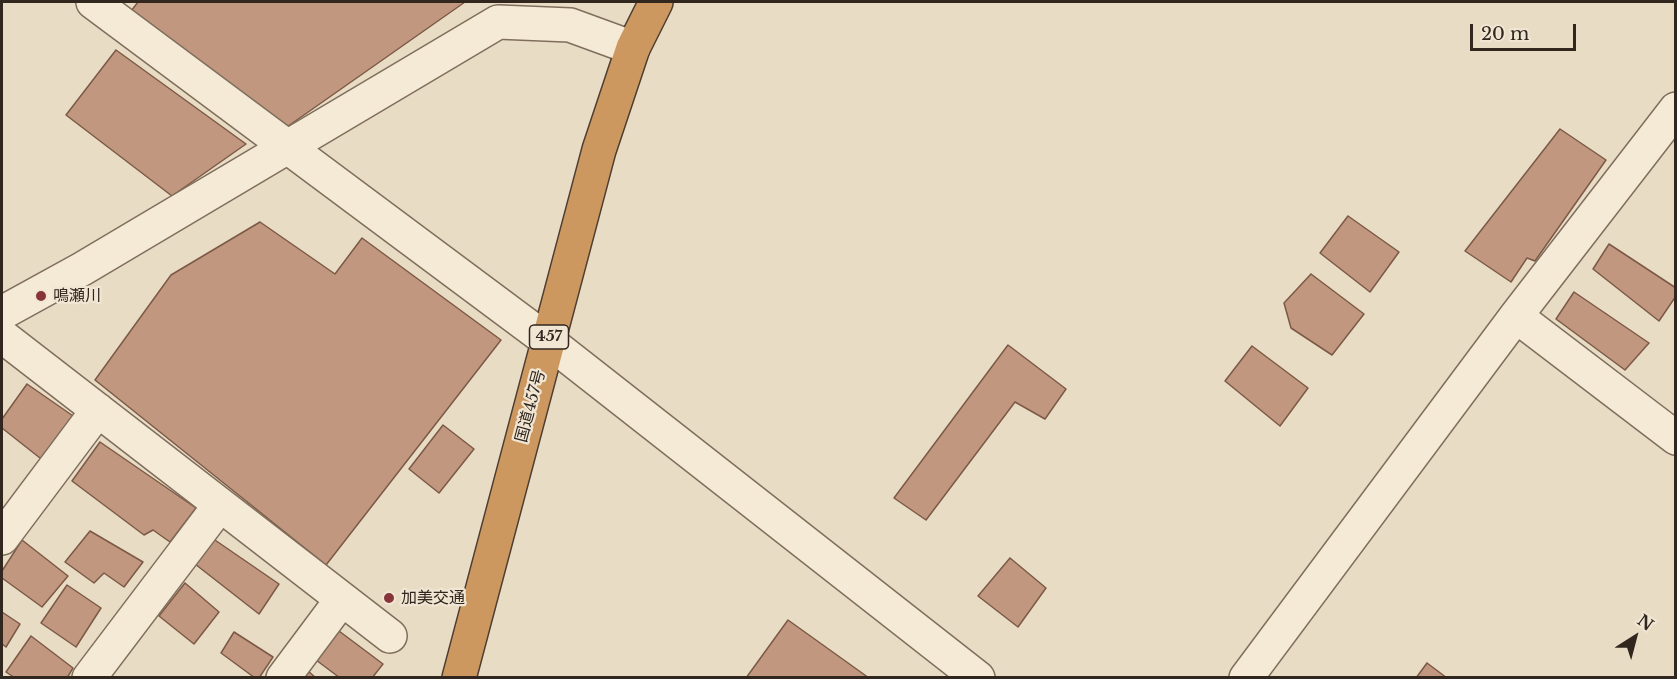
<!DOCTYPE html>
<meta charset="utf-8">
<style>
body{margin:0}
#map{position:relative;width:1677px;height:679px;overflow:hidden;background:#e8dcc4;font-family:"Libre Baskerville",serif}
canvas{display:block}
.frame{position:absolute;inset:0;border:3px solid #32271f;pointer-events:none}
.north{position:absolute;left:1605px;top:607px;width:60px;height:60px;-webkit-text-stroke:4px #f0e6d3;paint-order:stroke;rotate:36deg;font-size:16px;font-weight:700;line-height:24px;text-align:center;color:#32271f}
.north::after{content:'';display:block;margin:auto;width:21px;height:27px;background:#32271f;clip-path:polygon(50% 0,100% 100%,50% 72%,0 100%)}
.scale{position:absolute;left:1470px;top:24px;width:106px;height:27px;box-sizing:border-box;border:3px solid #32271f;border-top:0;padding-left:8px;font-size:18px;line-height:21px;white-space:nowrap;color:#32271f;-webkit-text-stroke:4px #f0e6d3;paint-order:stroke}
</style>
<div id="map">
<canvas width="1677" height="679"></canvas>
<div class="frame"></div>
<div class="north">N</div>
<div class="scale">20 m</div>
</div>
<script>
const context = document.querySelector('canvas').getContext('2d');
context.lineJoin = 'round';
function fill(path, color) {
  context.fillStyle = color;
  context.fill(path, 'evenodd');
}
function poly(rows) {
  const path = new Path2D();
  for (const r of rows) {
    path.moveTo(r[0], r[1]);
    for (let i = 2; i < r.length; i += 2) path.lineTo(r[i], r[i + 1]);
  }
  return path;
}
function strokePath(path, color, width, dash) {
  context.strokeStyle = color;
  context.lineWidth = width;
  context.lineCap = dash ? 'butt' : 'round';
  context.setLineDash(dash || []);
  context.stroke(path);
}
function drawText(font, color, halo, rows, align = 'center') {
  context.font = font + ' "Libre Baskerville","Noto Sans JP",serif';
  context.lineWidth = 4.5;
  context.setLineDash([]);
  context.textBaseline = 'middle';
  context.strokeStyle = halo;
  context.fillStyle = color;
  for (const [text, x, y, turn = 0] of rows) {
    context.save();
    context.translate(x, y);
    context.rotate((+turn || 0) * Math.PI / 180);
    context.textAlign = isNaN(turn) ? turn : align;
    if (halo) context.strokeText(text, 0, 0);
    context.fillText(text, 0, 0);
    context.restore();
  }
}
const building = poly([
 [138,2,465,2,284,129,128,15,138,2],
 [116,50,246,144,172,196,66,115,116,50],
 [1560,129,1606,160,1535,261,1527,258,1511,282,1465,251,1560,129],
 [1348,216,1399,252,1370,292,1320,253,1348,216],
 [260,222,335,274,362,238,501,340,326,565,95,380,171,275,260,222],
 [1609,244,1676,288,1676,296,1659,321,1593,269,1609,244],
 [1311,274,1364,314,1332,355,1291,328,1284,303,1311,274],
 [1574,292,1649,343,1625,370,1556,319,1574,292],
 [1008,345,1066,389,1045,419,1015,402,926,520,894,498,1008,345],
 [1252,346,1308,388,1280,426,1225,381,1252,346],
 [27,384,76,418,45,462,2,428,2,419,27,384],
 [443,425,474,449,439,493,409,469,443,425],
 [100,442,196,508,170,542,153,530,144,535,72,481,100,442],
 [90,531,143,562,124,587,104,573,94,583,65,562,90,531],
 [212,538,279,584,259,614,195,564,212,538],
 [22,540,68,576,42,607,2,578,2,571,22,540],
 [1010,558,1046,588,1018,627,978,596,1010,558],
 [185,583,219,612,194,644,159,616,185,583],
 [67,585,101,608,76,647,41,623,67,585],
 [2,612,20,624,6,647,2,644,2,612],
 [788,620,869,678,746,678,788,620],
 [339,631,383,664,372,678,340,678,316,660,339,631],
 [234,632,273,657,259,678,255,678,221,653,234,632],
 [31,636,73,668,67,678,15,678,6,672,31,636],
 [1427,663,1447,678,1416,678,1427,663],
 [307,670,316,678,302,678,307,670]
]);
const street = poly([
 [93,2,548,341,978,678],
 [2,313,82,269,498,22,570,25,633,48],
 [1516,316,1676,438],
 [2,336,390,636],
 [2,538,98,410],
 [89,678,220,505],
 [283,678,342,599],
 [1246,678,1516,316,1676,109]
]);
const highway = poly([
 [459,678,599,150,633,48,656,2]
]);
const markers = [
 [41,296,6,"#873539"],
 [389,598,6,"#873539"]
];
const shields = [
 [549,337,39]
];
const shieldNames = [
 ["457",549,337]
];
const poiNames = [
 ["鳴瀬川",53,296],
 ["加美交通",401,598]
];
const streetNames = [
 ["国道457号",531,406,-75]
];
fill(building, '#c1987f');
strokePath(building, '#7c5946', 1.5);
strokePath(street, '#806e5d', 36);
strokePath(highway, '#4e3d31', 36);
strokePath(street, '#f4ead6', 33);
strokePath(highway, '#cc9860', 33);
for (const [x, y, r, color] of markers) {
  const dot = new Path2D();
  dot.arc(x, y, r, 0, 2 * Math.PI);
  context.fillStyle = color;
  context.fill(dot);
  strokePath(dot, '#f0e6d3', 2);
}
for (const [x, y, w] of shields) {
  const box = new Path2D();
  box.roundRect(x - w / 2, y - 12, w, 24, 4.5);
  context.fillStyle = '#f0e6d3';
  context.fill(box);
  strokePath(box, '#32271f', 1.5);
}
drawText('bold 15px', '#32271f', null, shieldNames);
drawText('16px', '#32271f', '#f0e6d3', poiNames, 'left');
drawText('16px', '#32271f', '#f0e6d3', streetNames);
</script>
